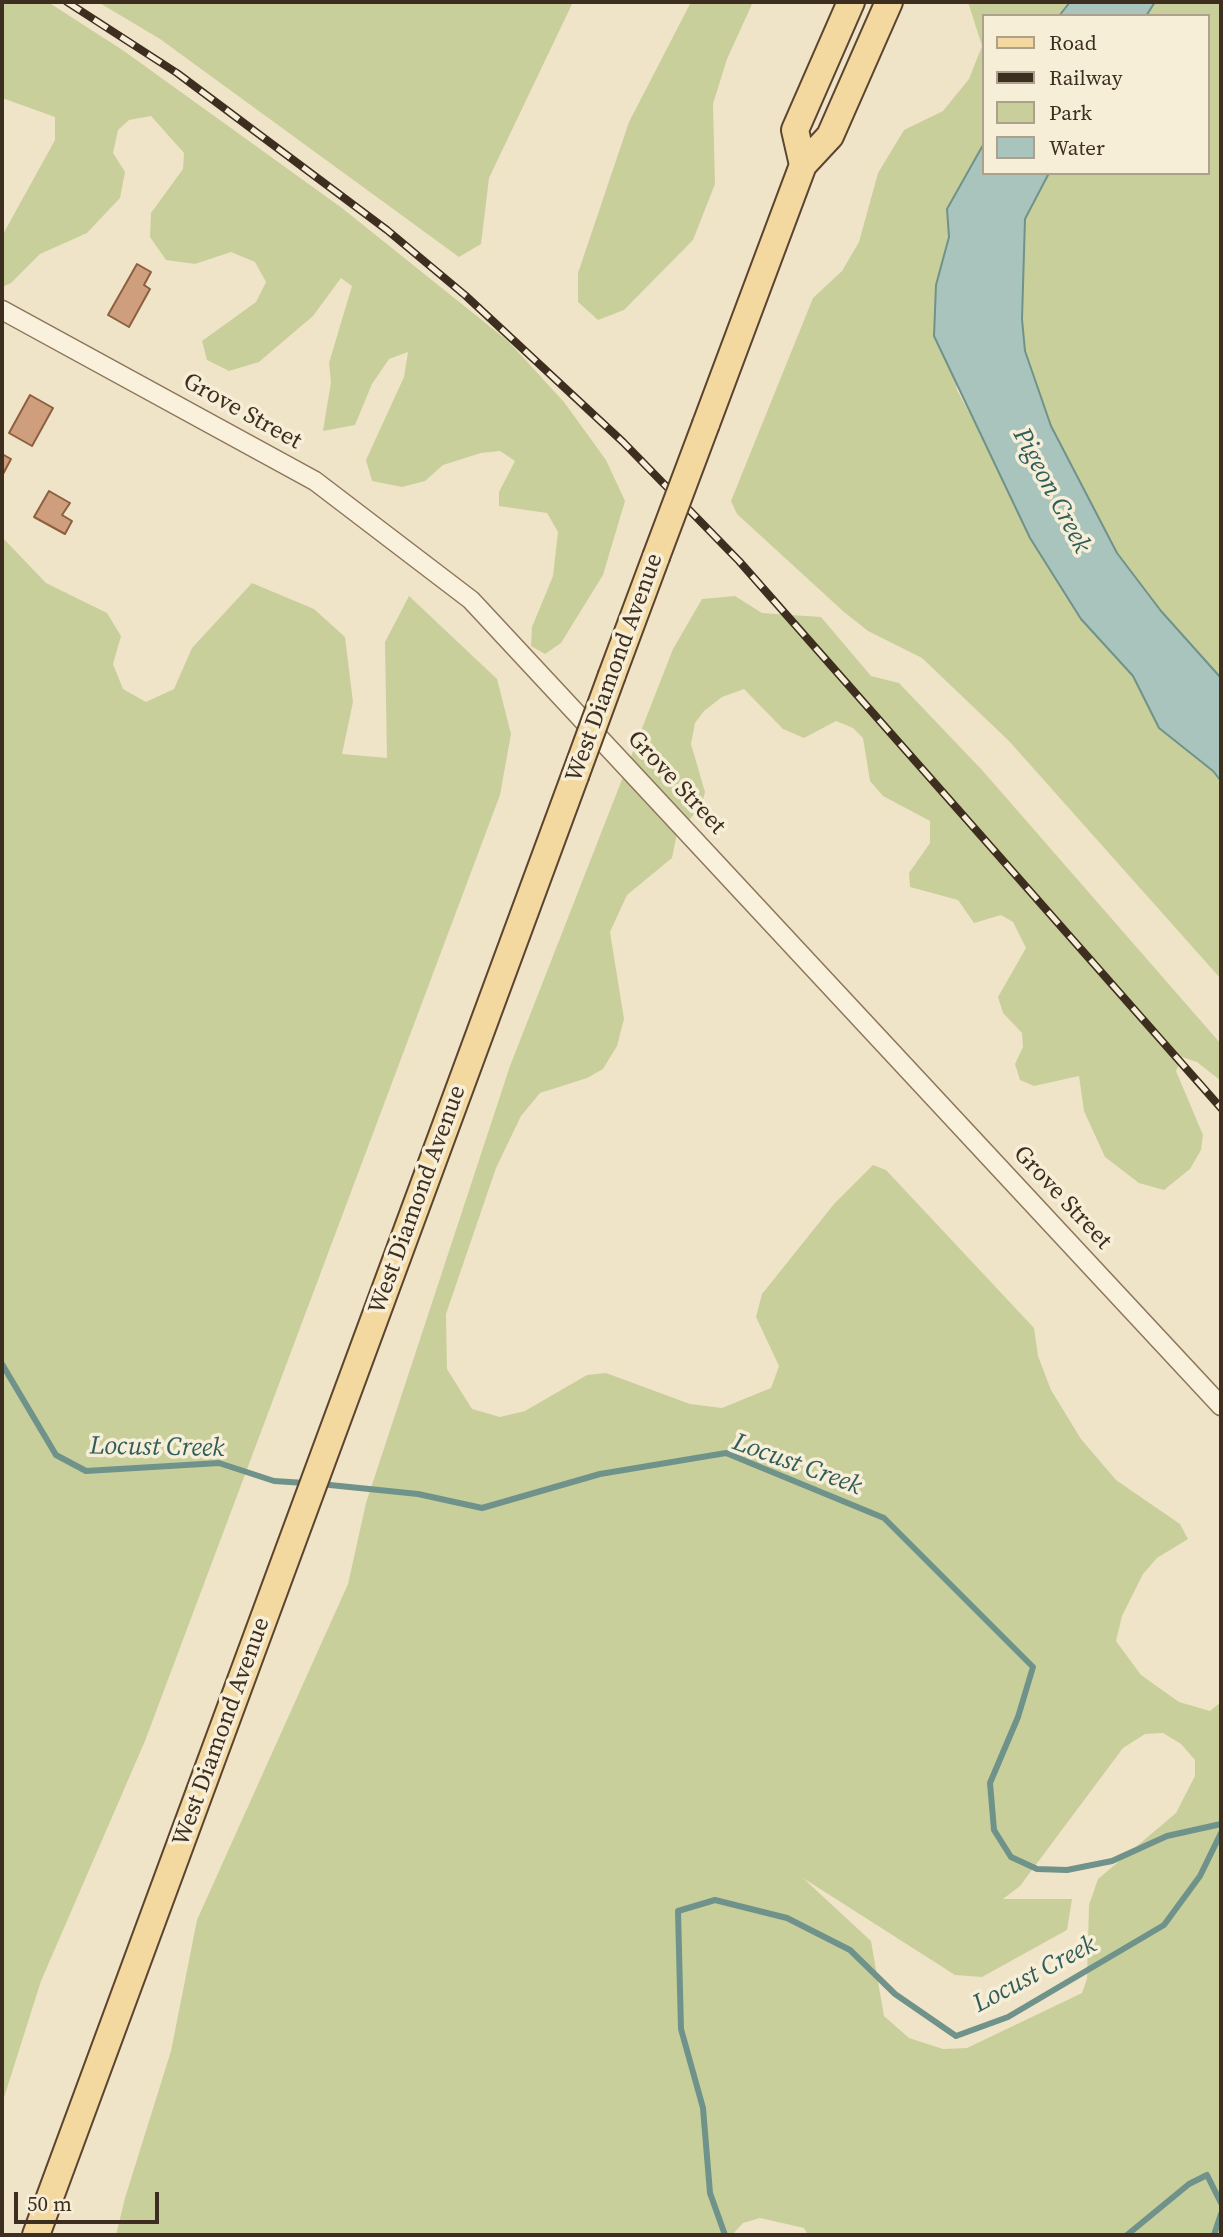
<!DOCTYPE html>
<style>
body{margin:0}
#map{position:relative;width:1223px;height:2237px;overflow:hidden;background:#f0e4c8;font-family:"Source Serif 4",serif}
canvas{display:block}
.frame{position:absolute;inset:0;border:4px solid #3d2e20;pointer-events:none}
.legend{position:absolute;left:982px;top:14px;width:228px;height:161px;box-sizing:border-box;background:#f7eed8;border:2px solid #ada18e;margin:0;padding:9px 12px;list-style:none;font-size:21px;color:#3d2e20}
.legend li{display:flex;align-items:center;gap:14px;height:35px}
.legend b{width:35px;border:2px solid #ada18e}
.scale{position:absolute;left:14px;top:2192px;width:145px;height:32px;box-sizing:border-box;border:4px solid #3d2e20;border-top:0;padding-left:9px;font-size:21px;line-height:24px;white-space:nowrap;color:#3d2e20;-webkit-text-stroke:5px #f7eed8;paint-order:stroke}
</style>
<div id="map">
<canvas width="1223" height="2237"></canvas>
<div class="frame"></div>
<ul class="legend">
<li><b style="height:9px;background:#f3d9a0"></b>Road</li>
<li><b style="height:9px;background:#3d2e20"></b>Railway</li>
<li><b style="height:19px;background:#c9cf9b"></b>Park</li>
<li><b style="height:19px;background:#a9c4bc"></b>Water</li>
</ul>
<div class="scale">50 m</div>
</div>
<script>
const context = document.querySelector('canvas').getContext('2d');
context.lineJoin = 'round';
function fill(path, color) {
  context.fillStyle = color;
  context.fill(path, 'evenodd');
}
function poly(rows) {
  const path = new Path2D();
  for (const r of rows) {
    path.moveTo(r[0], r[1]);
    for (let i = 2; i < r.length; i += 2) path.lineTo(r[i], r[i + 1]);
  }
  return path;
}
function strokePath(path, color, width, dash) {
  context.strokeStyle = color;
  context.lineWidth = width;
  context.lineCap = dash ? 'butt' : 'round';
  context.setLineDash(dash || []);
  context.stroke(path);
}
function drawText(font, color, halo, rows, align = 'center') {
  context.font = font + ' "Source Serif 4",serif';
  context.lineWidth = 7;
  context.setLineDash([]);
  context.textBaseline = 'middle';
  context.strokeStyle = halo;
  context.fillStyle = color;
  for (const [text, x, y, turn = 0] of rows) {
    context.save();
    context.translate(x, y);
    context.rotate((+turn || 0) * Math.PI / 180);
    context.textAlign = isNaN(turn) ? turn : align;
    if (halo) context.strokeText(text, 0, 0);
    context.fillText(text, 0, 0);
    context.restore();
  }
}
const green = poly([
 [2,2,48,2,124,51,342,208,508,341,564,402,606,460,625,501,603,575,561,643,545,654,531,646,532,627,553,576,558,532,547,513,499,506,499,492,515,461,500,451,481,453,443,465,425,481,402,487,372,481,366,460,404,377,408,352,389,359,372,384,355,425,323,431,331,382,329,363,352,286,341,278,313,316,259,362,229,371,207,360,202,341,256,302,266,282,255,262,231,252,195,264,166,260,150,237,151,213,183,169,184,153,151,116,129,120,118,130,113,153,125,172,120,198,87,233,40,254,11,283,2,287,2,236,55,140,55,117,2,98],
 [98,2,573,2,489,178,481,244,459,257,160,39],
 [691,2,753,2,727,59,713,104,715,184,693,240,624,310,598,320,578,302,578,273,629,122],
 [968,2,1070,2,1059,16,983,16,983,145,947,209,949,237,936,285,957,390,1081,619,1133,676,1159,728,1213,771,1221,781,1221,979,1009,741,922,658,868,631,844,612,737,514,731,501,813,298,842,271,859,242,878,173,904,130,943,111,969,79,982,46],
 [1155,2,1221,2,1221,678,1161,611,1117,553,1051,426,1025,351,1022,319,1025,219,1049,173,1207,173,1207,16,1146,16],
 [2,537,46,583,107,613,121,636,113,664,123,689,146,702,174,689,192,648,252,583,314,609,345,637,353,702,342,754,387,758,385,642,409,596,497,679,511,734,500,795,145,1741,41,1981,2,2104],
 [735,596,762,613,821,617,871,676,899,683,982,770,1221,1044,1221,1081,1197,1062,1182,1057,1176,1071,1203,1135,1201,1150,1190,1169,1164,1190,1139,1183,1105,1157,1084,1111,1079,1076,1034,1086,1020,1080,1015,1064,1023,1047,1022,1033,1003,1013,998,997,1026,948,1013,922,1001,915,974,923,958,900,910,887,909,873,930,843,930,821,883,796,870,781,863,738,853,728,836,721,804,738,783,729,744,689,722,697,704,711,695,723,691,744,705,792,701,807,677,833,672,858,627,895,610,932,624,1019,617,1046,603,1069,587,1078,540,1093,521,1116,496,1168,446,1314,447,1369,472,1409,500,1417,525,1411,587,1375,606,1373,690,1404,722,1408,771,1388,779,1366,756,1317,762,1294,834,1204,873,1165,886,1170,1034,1328,1038,1356,1051,1390,1081,1439,1116,1480,1180,1524,1188,1539,1157,1558,1143,1574,1122,1616,1116,1641,1141,1675,1179,1702,1210,1711,1221,1702,1221,2235,808,2235,804,2228,760,2218,743,2223,732,2235,116,2235,125,2198,171,2051,197,1920,348,1584,366,1503,510,1066,673,649,702,599],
 [1163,1733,1181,1744,1195,1760,1195,1776,1176,1813,1098,1879,1089,1905,1087,1979,1082,1993,967,2048,943,2049,909,2038,884,2016,871,1941,803,1878,955,1975,982,1977,1067,1930,1072,1899,1003,1899,1020,1886,1123,1748,1145,1734]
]);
const water = poly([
 [1070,2,1155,2,1146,16,1059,16,1070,2],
 [983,145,983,173,1049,173,1025,219,1022,319,1025,351,1051,426,1117,553,1161,611,1221,678,1221,781,1213,771,1159,728,1133,676,1081,619,1030,538,934,336,936,285,949,237,947,209,983,145]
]);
const stream = poly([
 [2,1364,56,1455,86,1471,219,1463,274,1481,305,1483],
 [320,1484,418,1494,482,1508,600,1474,726,1453,884,1518,1033,1667,1018,1717,990,1783,994,1830,1011,1857,1037,1869,1067,1870,1112,1861,1167,1836,1221,1824],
 [725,2235,710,2193,703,2108,681,2029,678,1911,715,1900,787,1918,850,1950,895,1994,956,2036,1008,2017,1164,1925,1200,1876,1221,1833],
 [1127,2235,1189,2184,1207,2175,1221,2203],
 [1214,2235,1221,2214]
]);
const building = poly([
 [137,264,151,272,144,285,150,289,129,327,108,315,137,264],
 [30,395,53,408,32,446,9,433,30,395],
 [2,454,11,459,2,476,2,454],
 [49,491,70,503,62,515,72,521,65,534,34,517,49,491]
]);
const minor = poly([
 [2,310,315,481,471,600,1221,1406]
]);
const primary = poly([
 [803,165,795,130,851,2],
 [706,424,803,165,830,136,889,2],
 [612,675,656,557],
 [36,2235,575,776]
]);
const rail = poly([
 [67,2,177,73,387,230,466,296,623,442,739,561,1221,1108]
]);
const primaryBridge = poly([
 [656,557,706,424],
 [575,776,612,675]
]);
const streetNames = [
 ["Grove Street",242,412,29],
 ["West Diamond Avenue",615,668,-70],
 ["Grove Street",676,783,47],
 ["Grove Street",1062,1198,47],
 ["West Diamond Avenue",418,1200,-70],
 ["West Diamond Avenue",222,1732,-70]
];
const waterNames = [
 ["Pigeon Creek",1051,491,62],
 ["Locust Creek",157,1448,1],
 ["Locust Creek",797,1465,20],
 ["Locust Creek",1035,1975,-28]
];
fill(green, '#c9cf9b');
fill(water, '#a9c4bc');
strokePath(water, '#6f938a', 2);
strokePath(stream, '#6f938a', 6);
fill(building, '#cf9f7d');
strokePath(building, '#8d5f41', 2);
strokePath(minor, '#8d765c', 21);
strokePath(primary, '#5b4430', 30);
strokePath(minor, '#faf1dc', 18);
strokePath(primary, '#f3d9a0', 26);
strokePath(rail, '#3d2e20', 8);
strokePath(rail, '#f7eed8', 5, [16]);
strokePath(primaryBridge, '#5b4430', 30, []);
strokePath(primaryBridge, '#f3d9a0', 26);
drawText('24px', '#3d2e20', '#f7eed8', streetNames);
drawText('italic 26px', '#2f5d5a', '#f7eed8', waterNames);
</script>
